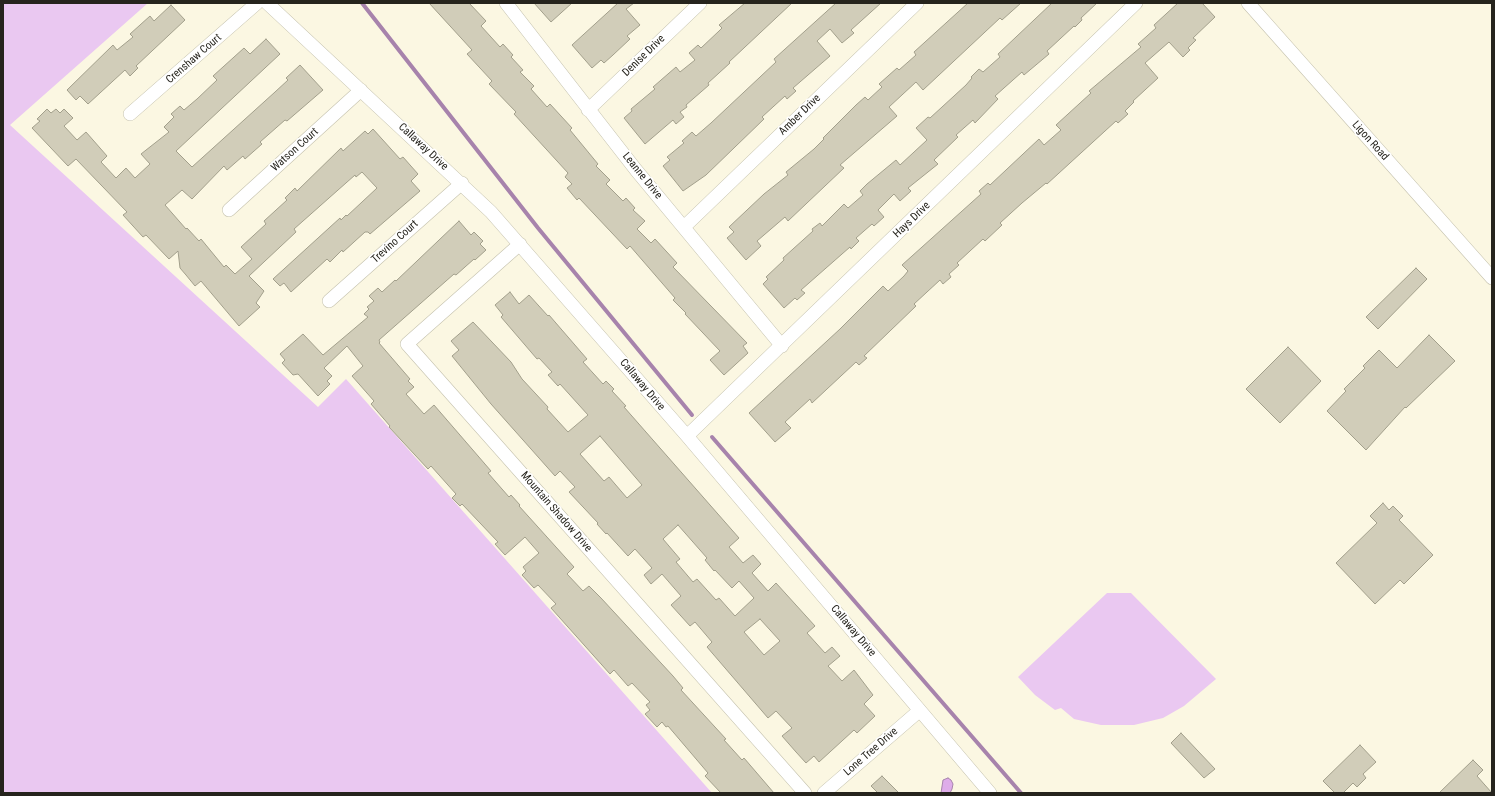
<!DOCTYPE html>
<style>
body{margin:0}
#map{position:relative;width:1495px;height:796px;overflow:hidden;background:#fbf7e2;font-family:"Roboto Condensed",sans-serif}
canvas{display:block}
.frame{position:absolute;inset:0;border:4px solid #26241d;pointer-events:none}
</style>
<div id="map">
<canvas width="1495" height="796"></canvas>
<div class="frame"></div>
</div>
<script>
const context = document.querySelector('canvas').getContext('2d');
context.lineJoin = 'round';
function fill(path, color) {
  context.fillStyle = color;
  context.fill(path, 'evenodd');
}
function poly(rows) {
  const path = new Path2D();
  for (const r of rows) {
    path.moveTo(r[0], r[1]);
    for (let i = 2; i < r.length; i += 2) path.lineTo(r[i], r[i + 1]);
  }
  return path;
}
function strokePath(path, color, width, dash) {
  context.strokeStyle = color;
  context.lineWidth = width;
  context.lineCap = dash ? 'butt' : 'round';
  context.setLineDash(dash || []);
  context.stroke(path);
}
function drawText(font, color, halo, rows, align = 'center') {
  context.font = font + ' "Roboto Condensed",sans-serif';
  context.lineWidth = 3.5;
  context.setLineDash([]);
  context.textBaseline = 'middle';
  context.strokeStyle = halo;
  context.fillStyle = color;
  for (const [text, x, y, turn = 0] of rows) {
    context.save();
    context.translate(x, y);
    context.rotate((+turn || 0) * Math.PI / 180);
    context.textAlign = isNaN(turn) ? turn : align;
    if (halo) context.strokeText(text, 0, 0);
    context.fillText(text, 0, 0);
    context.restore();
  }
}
const green = poly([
 [3,3,148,3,10,125,318,407,346,379,712,793,3,793],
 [1107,593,1131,593,1216,679,1184,706,1163,718,1134,725,1101,725,1074,719,1061,708,1055,710,1035,695,1018,677]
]);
const water = poly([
 [948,778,951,780,953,784,952,789,950,793,941,793,943,780,948,778]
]);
const stream = poly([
 [362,3,538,228,692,415],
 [712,437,1021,793]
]);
const building = poly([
 [429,3,469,3,486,21,481,26,500,47,503,44,513,55,511,57,523,70,520,72,534,86,531,89,547,107,550,104,572,128,570,130,598,164,596,166,610,180,606,184,623,201,626,198,635,208,633,210,645,221,637,229,651,243,655,239,677,263,673,267,747,343,743,346,748,353,724,375,710,360,720,351,685,314,686,313,673,300,675,298,630,246,627,249,579,198,577,200,567,188,572,184,565,177,568,173,514,114,516,112,489,84,492,81,467,54,472,50,429,3],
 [534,3,572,3,551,22,534,3],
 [618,3,634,3,626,9,640,25,627,36,630,39,613,55,604,63,601,60,592,68,572,45,618,3],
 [745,3,792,3,729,62,730,63,708,83,709,85,686,105,687,107,680,112,684,117,676,124,673,120,645,144,624,118,632,111,631,109,655,89,653,87,676,67,680,72,695,60,689,53,698,45,701,48,719,31,722,28,719,25,745,3],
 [836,3,881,3,851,30,854,33,842,43,830,29,817,41,830,56,793,88,796,91,787,99,785,96,762,117,764,119,706,175,683,191,663,166,670,160,667,157,684,143,682,141,692,132,696,136,711,123,776,62,774,59,836,3],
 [968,3,1021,3,1002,20,1000,18,923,90,916,82,889,107,897,116,840,165,844,168,788,221,785,217,757,241,761,246,746,260,727,238,734,232,729,227,764,194,788,175,786,172,814,149,824,139,823,138,856,105,865,97,868,100,882,87,879,84,897,68,899,70,916,55,914,52,968,3],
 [1052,3,1097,3,1081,18,1082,20,1075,27,1074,26,1047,51,1049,54,1024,75,1022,72,995,96,998,99,975,123,973,120,956,135,958,137,934,160,938,164,908,188,911,191,900,201,894,194,878,210,884,217,874,226,872,224,856,238,859,241,851,249,850,247,801,290,805,293,797,300,795,298,784,308,763,284,768,279,766,277,784,260,783,258,813,231,812,229,820,223,822,226,844,204,848,208,863,195,860,191,867,184,896,160,900,165,927,140,916,128,928,117,930,118,966,85,972,78,971,77,979,69,983,72,1000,57,998,54,1052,3],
 [1178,3,1202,3,1215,17,1193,38,1196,40,1188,48,1190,50,1183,57,1169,42,1145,63,1158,78,1133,101,1134,102,1125,111,1128,114,1118,123,1116,121,1047,184,1046,183,1022,203,1000,223,1002,225,985,241,983,239,957,263,959,265,949,274,951,277,943,284,940,280,914,304,916,306,864,356,867,358,859,365,856,362,812,403,810,399,785,422,791,428,775,442,749,413,840,329,883,286,888,291,904,276,908,271,902,265,981,194,979,191,988,183,990,185,1039,139,1044,145,1061,130,1056,125,1091,93,1089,91,1141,47,1138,44,1156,28,1154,25,1178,3],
 [171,5,185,20,136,66,138,68,130,76,125,70,88,104,80,96,76,100,67,90,113,45,117,50,133,37,130,34,150,16,154,21,171,5],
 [266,39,280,54,176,151,192,167,275,92,288,80,286,78,300,65,323,90,287,121,285,120,260,142,262,144,245,159,243,156,227,170,224,166,192,199,182,190,165,205,186,229,187,228,199,241,201,239,224,267,226,265,235,274,252,259,241,247,266,224,264,221,287,200,285,198,295,188,297,191,341,148,343,151,365,131,368,134,373,129,400,159,403,157,418,174,411,181,420,191,370,234,368,232,365,232,343,252,342,250,330,262,327,259,291,292,284,283,280,286,273,279,340,218,341,220,346,215,347,216,377,188,362,172,356,177,355,175,294,229,296,232,249,276,264,291,256,303,260,307,239,326,201,281,195,286,186,275,180,268,178,251,169,259,146,235,143,237,123,215,127,212,76,159,68,166,32,128,40,121,37,119,47,109,51,113,56,109,60,113,64,109,73,118,64,126,77,140,86,132,107,156,101,162,116,178,126,168,135,178,150,164,141,154,169,132,164,127,174,117,171,114,180,106,184,110,197,99,217,80,213,76,244,48,250,54,266,39],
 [459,221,471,235,474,232,483,241,480,244,486,250,475,260,474,259,456,275,454,274,379,340,380,342,379,343,410,379,408,381,414,387,406,394,424,414,434,405,491,471,488,473,509,497,511,495,520,505,519,506,574,567,567,574,583,591,589,586,601,598,673,676,683,688,681,690,726,739,724,740,742,760,744,758,774,793,721,793,705,776,708,773,668,726,666,727,662,722,657,727,645,714,650,710,646,705,650,702,632,683,628,686,614,670,610,674,551,608,556,604,538,585,534,588,522,575,526,571,523,567,539,553,525,537,505,555,495,544,498,542,462,504,460,506,452,498,456,494,431,466,428,469,389,427,390,426,371,404,374,401,352,376,363,366,347,346,324,368,332,376,327,381,330,384,318,396,298,374,293,375,282,363,285,360,280,354,303,334,323,355,368,317,364,314,369,309,367,307,374,301,369,296,378,288,382,292,395,280,396,281,459,221],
 [1416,268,1427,279,1378,329,1366,317,1416,268],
 [510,292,519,304,529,295,548,316,549,315,587,359,583,362,603,384,606,381,614,389,612,391,626,406,624,407,739,538,729,547,743,563,753,555,761,564,752,573,768,591,776,583,815,626,807,633,825,653,832,647,840,656,828,666,842,681,854,670,873,695,864,704,875,716,857,733,854,730,819,762,814,756,806,763,796,752,782,736,792,728,776,711,768,718,707,647,712,642,695,622,690,626,671,605,681,596,662,574,651,584,644,575,652,568,635,549,628,556,607,533,606,534,597,524,598,523,569,492,575,487,560,471,555,476,491,404,452,356,459,350,451,341,473,322,511,362,522,379,548,407,547,409,568,432,588,415,560,384,558,386,548,375,552,372,539,358,537,359,501,317,503,315,495,305,510,292],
 [600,436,642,485,627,498,609,477,604,481,580,454,600,436],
 [678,525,707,558,705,560,714,571,715,570,732,588,739,581,754,598,735,616,719,598,716,600,697,579,693,582,676,562,680,559,663,539,678,525],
 [760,619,780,641,764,655,744,632,760,619],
 [1429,335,1455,361,1406,408,1405,407,1366,450,1327,411,1346,391,1344,389,1365,368,1363,366,1379,350,1397,368,1429,335],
 [1288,347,1321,381,1280,423,1246,389,1288,347],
 [1383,503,1389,510,1393,506,1403,516,1399,520,1433,555,1404,584,1400,580,1375,604,1336,563,1377,523,1370,516,1383,503],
 [1181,733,1215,769,1204,778,1171,743,1181,733],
 [1360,745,1376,762,1363,774,1366,778,1357,787,1353,783,1343,793,1335,793,1323,781,1360,745],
 [1473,760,1483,770,1477,776,1492,793,1439,793,1473,760],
 [882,776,899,793,878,793,871,786,882,776]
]);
const minor = poly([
 [267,3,491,212,687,436,990,793],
 [506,3,636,170,782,346],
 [1248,3,1492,278],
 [588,110,700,3],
 [130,114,257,3],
 [229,210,361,90],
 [684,227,917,3],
 [520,244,407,344,805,793],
 [329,301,462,183],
 [687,436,1136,3],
 [824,793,919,711]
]);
const streetNames = [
 ["Denise Drive",644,56,-44],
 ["Crenshaw Court",194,59,-41],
 ["Amber Drive",800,115,-44],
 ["Ligon Road",1370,141,48],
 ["Callaway Drive",423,147,43],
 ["Watson Court",295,150,-42],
 ["Leanne Drive",642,176,51],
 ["Hays Drive",912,220,-44],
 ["Trevino Court",395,242,-42],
 ["Callaway Drive",642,385,50],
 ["Mountain Shadow Drive",556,512,49],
 ["Callaway Drive",853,631,50],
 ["Lone Tree Drive",871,752,-41]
];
fill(green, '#eac8f1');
fill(water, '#deace9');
strokePath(water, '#a783ac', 1);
strokePath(stream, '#a783ac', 4);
fill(building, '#d1cdb9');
strokePath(building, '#a29f8b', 1);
strokePath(minor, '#c4c1ad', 14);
strokePath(minor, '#fff', 13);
drawText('11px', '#26241d', '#fff', streetNames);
</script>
